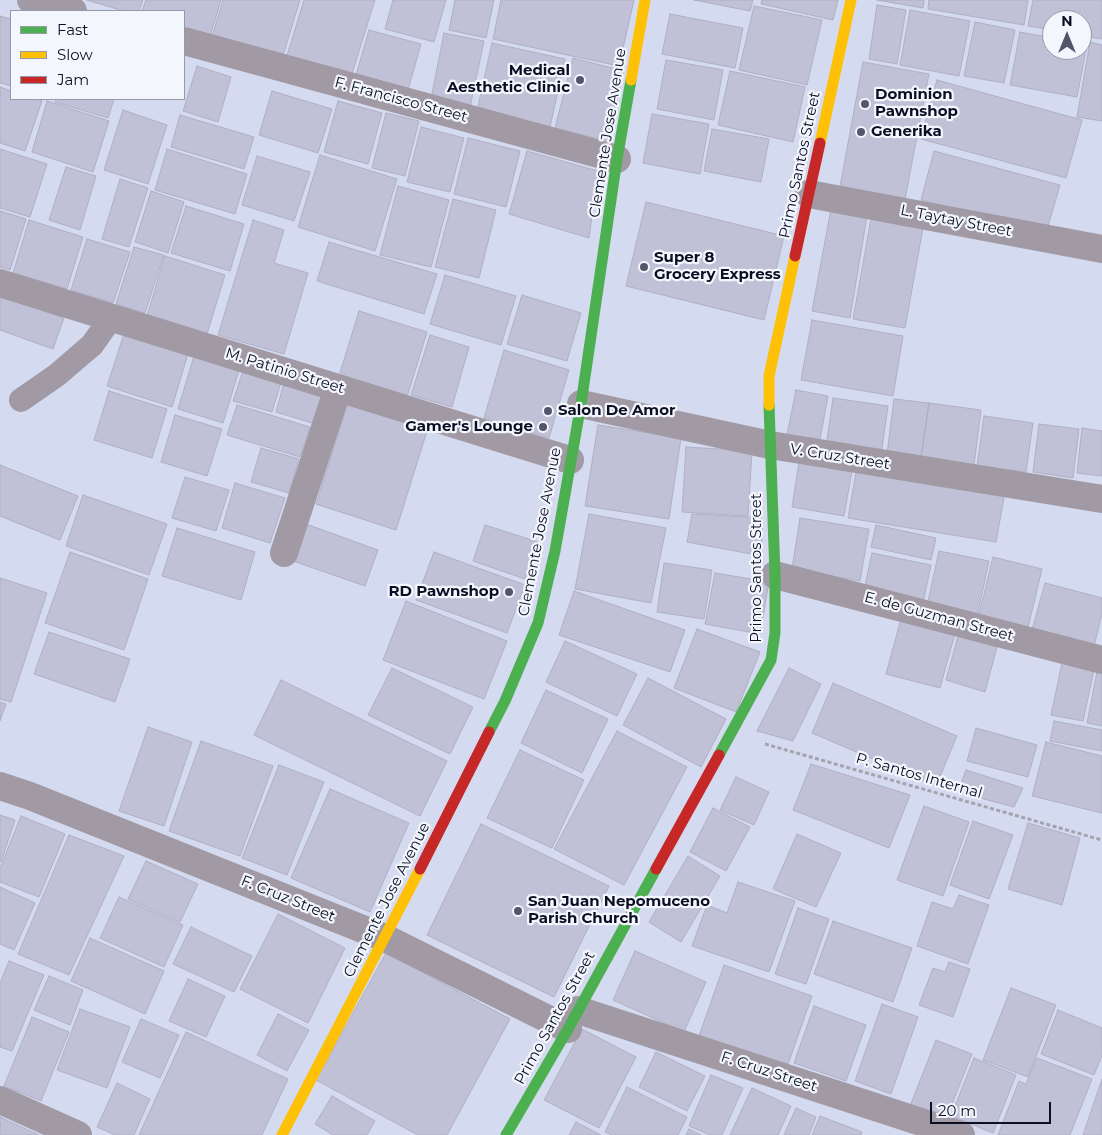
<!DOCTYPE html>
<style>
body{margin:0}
#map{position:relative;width:1102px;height:1135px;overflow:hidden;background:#d4daef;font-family:Montserrat,sans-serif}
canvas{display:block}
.legend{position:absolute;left:10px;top:10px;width:175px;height:90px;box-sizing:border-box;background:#f4f6fd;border:1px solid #969aa6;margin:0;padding:6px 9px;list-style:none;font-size:15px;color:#0a0f24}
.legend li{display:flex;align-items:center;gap:10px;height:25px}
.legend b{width:25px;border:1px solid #969aa6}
.north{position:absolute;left:1042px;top:10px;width:50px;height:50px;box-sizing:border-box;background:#f4f6fd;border:1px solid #969aa6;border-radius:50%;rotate:0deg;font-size:14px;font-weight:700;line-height:20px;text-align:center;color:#0a0f24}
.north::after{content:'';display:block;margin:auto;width:18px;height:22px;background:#51566b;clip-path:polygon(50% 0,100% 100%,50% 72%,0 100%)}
.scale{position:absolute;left:930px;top:1102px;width:121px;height:22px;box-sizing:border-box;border:2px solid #0a0f24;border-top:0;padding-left:6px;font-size:15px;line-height:18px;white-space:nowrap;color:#0a0f24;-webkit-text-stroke:4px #f4f6fd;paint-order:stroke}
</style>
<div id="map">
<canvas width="1102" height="1135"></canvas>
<ul class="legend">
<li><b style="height:6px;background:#4caf50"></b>Fast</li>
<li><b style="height:6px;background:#ffc107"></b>Slow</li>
<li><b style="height:6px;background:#c62828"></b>Jam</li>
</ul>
<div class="north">N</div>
<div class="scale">20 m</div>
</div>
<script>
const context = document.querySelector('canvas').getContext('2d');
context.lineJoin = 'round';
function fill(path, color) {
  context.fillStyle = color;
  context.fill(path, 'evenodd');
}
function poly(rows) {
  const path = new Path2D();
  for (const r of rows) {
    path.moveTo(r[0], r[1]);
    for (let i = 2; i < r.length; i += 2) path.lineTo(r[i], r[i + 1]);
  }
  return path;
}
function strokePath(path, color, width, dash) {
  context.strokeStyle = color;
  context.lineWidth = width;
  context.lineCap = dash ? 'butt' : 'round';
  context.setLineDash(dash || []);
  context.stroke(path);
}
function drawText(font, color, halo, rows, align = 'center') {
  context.font = font + ' Montserrat,sans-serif';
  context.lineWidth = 4.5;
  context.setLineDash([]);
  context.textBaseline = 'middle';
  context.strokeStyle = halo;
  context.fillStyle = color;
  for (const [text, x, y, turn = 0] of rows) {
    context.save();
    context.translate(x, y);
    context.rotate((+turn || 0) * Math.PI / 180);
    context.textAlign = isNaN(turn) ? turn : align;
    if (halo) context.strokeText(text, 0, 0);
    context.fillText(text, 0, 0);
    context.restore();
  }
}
const building = poly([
 [87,0,143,0,139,11,124,11,87,0],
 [146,0,221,0,209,40,184,33,184,11,142,11,146,0],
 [223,0,300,0,281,62,211,40,223,0],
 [304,0,375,0,349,83,285,62,304,0],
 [393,0,446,0,434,42,385,29,393,0],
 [455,0,494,0,486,38,449,30,455,0],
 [501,0,634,0,619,66,493,39,501,0],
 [694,0,753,0,750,11,694,0],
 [762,0,838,0,833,20,761,4,762,0],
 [877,0,924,0,923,8,877,0],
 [929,0,1028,0,1024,25,928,9,929,0],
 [1033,0,1102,0,1102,39,1082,36,1082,20,1052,20,1052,30,1028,26,1033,0],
 [877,5,906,10,897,64,869,59,877,5],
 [754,6,822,20,807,85,739,70,754,6],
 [910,10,970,21,959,76,900,65,910,10],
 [670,14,743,28,735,68,662,54,670,14],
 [0,16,11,19,11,86,0,83,0,16],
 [975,22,1015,30,1004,83,964,76,975,22],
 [369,30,421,44,406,97,354,82,369,30],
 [1020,32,1052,38,1052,50,1082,50,1082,44,1087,45,1077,97,1010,85,1020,32],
 [444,33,484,41,469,112,430,104,444,33],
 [1090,42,1102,45,1102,121,1077,117,1090,42],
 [492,43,565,59,550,127,477,111,492,43],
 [573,58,624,71,607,141,555,128,573,58],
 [666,60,723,70,714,120,657,109,666,60],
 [863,62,929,74,904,204,839,192,863,62],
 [197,66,231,77,218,122,183,111,197,66],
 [730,71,805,87,793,142,718,125,730,71],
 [937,80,1082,120,1066,178,921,139,937,80],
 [0,87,11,91,11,99,36,99,42,101,25,151,0,143,0,87],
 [272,91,332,109,318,153,259,135,272,91],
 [56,99,114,99,108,118,55,102,56,99],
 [47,101,109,121,93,172,32,152,47,101],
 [338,101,382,113,368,164,324,152,338,101],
 [123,110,167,125,148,184,104,170,123,110],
 [386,113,419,121,405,176,372,168,386,113],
 [652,114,709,124,700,174,643,163,652,114],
 [180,115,254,137,244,169,171,147,180,115],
 [421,127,464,138,450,192,407,182,421,127],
 [712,129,769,139,761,182,704,171,712,129],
 [468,138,520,151,506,207,454,194,468,138],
 [0,149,47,164,30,217,0,208,0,149],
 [167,149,247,174,235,214,155,190,167,149],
 [527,151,598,171,589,238,509,214,527,151],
 [934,151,1060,185,1046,233,921,200,934,151],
 [320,155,397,179,375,251,298,227,320,155],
 [257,156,310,172,294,221,242,205,257,156],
 [66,167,96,176,80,230,49,220,66,167],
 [120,179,148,188,129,247,102,239,120,179],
 [398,186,449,200,431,267,380,255,398,186],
 [151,191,184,202,168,253,135,242,151,191],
 [453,199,496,210,479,278,435,267,453,199],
 [646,202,784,236,764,320,626,286,646,202],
 [186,206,244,224,230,271,171,253,186,206],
 [831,209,867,216,850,318,812,311,831,209],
 [0,211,26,219,10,270,0,267,0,211],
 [871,219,923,228,905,328,853,319,871,219],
 [29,220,83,237,67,289,13,273,29,220],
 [253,220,284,230,274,263,308,273,284,354,218,335,253,220],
 [87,239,130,252,113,303,71,290,87,239],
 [329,242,437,274,424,314,317,281,329,242],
 [134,247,164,255,145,313,116,304,134,247],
 [165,256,225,275,207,334,147,316,165,256],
 [445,275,516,296,501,345,430,324,445,275],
 [522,295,581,313,567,361,507,344,522,295],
 [0,296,64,318,53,349,0,330,0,296],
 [359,311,427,332,407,397,339,376,359,311],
 [812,320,903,336,893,396,801,380,812,320],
 [124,334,188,354,172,407,107,386,124,334],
 [430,335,469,347,452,407,411,395,430,335],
 [504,350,569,370,549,438,484,418,504,350],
 [194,356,239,370,223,423,178,409,194,356],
 [244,368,282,379,272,412,233,401,244,368],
 [285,379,326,391,315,424,276,412,285,379],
 [796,390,828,396,819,445,786,440,796,390],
 [109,391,167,409,152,458,94,440,109,391],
 [833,398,888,406,881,455,826,447,833,398],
 [894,399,929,403,921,458,887,454,894,399],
 [348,403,428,428,396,530,316,504,348,403],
 [929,403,981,410,974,465,921,458,929,403],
 [237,405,310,427,300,457,227,435,237,405],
 [175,415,222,429,207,476,161,462,175,415],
 [984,416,1033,423,1026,472,977,466,984,416],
 [1039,424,1079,429,1073,478,1033,472,1039,424],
 [598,425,681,438,669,519,585,506,598,425],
 [1082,428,1102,431,1102,476,1077,473,1082,428],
 [686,447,752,451,748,516,682,512,686,447],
 [261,448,299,459,289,493,251,482,261,448],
 [800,456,853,465,844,516,792,507,800,456],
 [0,465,78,496,60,540,0,516,0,465],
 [857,467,1005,492,996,542,848,518,857,467],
 [185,477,229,490,216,531,172,518,185,477],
 [235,483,285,498,270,543,222,528,235,483],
 [83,495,167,524,149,575,66,546,83,495],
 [589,514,666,528,651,603,575,589,589,514],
 [692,514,762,518,762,556,687,542,692,514],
 [800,518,869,529,860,581,792,569,800,518],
 [306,524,378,550,365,586,293,561,306,524],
 [485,525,538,542,525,579,473,561,485,525],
 [876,525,936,538,931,560,871,547,876,525],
 [177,528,255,552,241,600,162,576,177,528],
 [939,551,989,561,977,617,927,606,939,551],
 [70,552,148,579,124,650,45,623,70,552],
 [434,552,525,585,507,633,416,600,434,552],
 [872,553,931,565,923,603,864,591,872,553],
 [993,557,1042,569,1026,636,977,623,993,557],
 [664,563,712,570,704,619,657,612,664,563],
 [715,573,769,582,760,634,705,624,715,573],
 [0,578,47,593,11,702,0,699,0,578],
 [1045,583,1102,598,1102,614,1094,646,1032,630,1045,583],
 [574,591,685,630,670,672,559,635,574,591],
 [406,601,507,641,484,699,383,660,406,601],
 [902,615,956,630,940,688,886,674,902,615],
 [697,629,760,652,736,712,674,688,697,629],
 [49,632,130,659,115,702,34,674,49,632],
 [958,636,997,647,985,692,946,680,958,636],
 [565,641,637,674,617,716,546,682,565,641],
 [1062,663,1094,670,1083,721,1051,715,1062,663],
 [392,668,473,707,450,754,368,715,392,668],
 [789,668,821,684,793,741,757,731,789,668],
 [1097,672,1102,673,1102,726,1087,723,1097,672],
 [648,678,726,719,701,767,623,725,648,678],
 [281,680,447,761,420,816,254,735,281,680],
 [833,683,957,736,936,786,812,733,833,683],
 [546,690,608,719,582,773,521,743,546,690],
 [0,702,6,704,0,721,0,702],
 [1054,721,1102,730,1102,751,1050,741,1054,721],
 [148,727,192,742,164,826,119,811,148,727],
 [976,728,1037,745,1028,777,967,761,976,728],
 [617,731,687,767,624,885,554,849,617,731],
 [201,741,273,766,240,856,169,831,201,741],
 [1046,742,1102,756,1102,813,1032,796,1046,742],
 [520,750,584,780,552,848,487,818,520,750],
 [811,764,910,795,889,848,793,810,811,764],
 [279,765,324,782,287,875,242,858,279,765],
 [966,770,1023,788,1014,807,958,792,966,770],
 [736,777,769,792,754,825,720,810,736,777],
 [330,789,409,823,370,912,291,878,330,789],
 [924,806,969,822,943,896,897,880,924,806],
 [713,808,750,827,726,871,690,852,713,808],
 [0,815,15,820,1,862,0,861,0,815],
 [21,816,65,834,39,897,0,882,0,868,21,816],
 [973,821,1013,835,989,899,950,885,973,821],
 [1028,823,1080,838,1062,905,1008,889,1028,823],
 [481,824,609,886,554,997,427,935,481,824],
 [797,834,841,853,816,907,773,889,797,834],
 [69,835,124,856,69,975,18,954,69,835],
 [688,856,720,876,681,942,649,922,688,856],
 [146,861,198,884,180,922,128,899,146,861],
 [738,882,795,901,769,972,692,946,707,905,727,913,738,882],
 [0,887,35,903,14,950,0,944,0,887],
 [959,895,989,905,968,964,917,946,932,902,953,909,959,895],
 [119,897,183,925,164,967,100,938,119,897],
 [798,908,829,919,806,984,775,974,798,908],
 [278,914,345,948,308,1023,240,989,278,914],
 [833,921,912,948,893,1002,814,974,833,921],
 [191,927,252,956,234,992,173,964,191,927],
 [90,938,164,971,145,1014,71,981,90,938],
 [635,951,706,982,684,1032,613,1000,635,951],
 [386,953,510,1019,447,1135,418,1135,316,1080,386,953],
 [9,961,44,975,12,1051,0,1047,0,983,9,961],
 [949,962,970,969,953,1017,919,1005,933,968,945,972,949,962],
 [724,965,812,996,787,1067,699,1036,724,965],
 [49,976,83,990,70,1025,34,1010,49,976],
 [188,979,225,996,206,1037,169,1021,188,979],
 [1011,988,1056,1005,1028,1077,983,1060,1011,988],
 [882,1004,918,1017,891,1094,855,1081,882,1004],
 [814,1006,866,1025,846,1081,794,1063,814,1006],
 [80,1009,130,1027,107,1088,57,1070,80,1009],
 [1058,1010,1102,1028,1102,1055,1094,1075,1041,1054,1058,1010],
 [278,1014,309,1030,287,1071,257,1055,278,1014],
 [32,1017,69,1032,41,1101,4,1086,32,1017],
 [141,1019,179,1035,160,1078,122,1062,141,1019],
 [582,1029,636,1057,599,1128,544,1100,582,1029],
 [186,1032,288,1079,262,1135,139,1135,186,1032],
 [936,1040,972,1054,946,1119,910,1106,936,1040],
 [656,1052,705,1076,687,1111,639,1087,656,1052],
 [974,1058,1016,1075,993,1133,951,1116,974,1058],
 [1037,1058,1092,1079,1070,1135,998,1135,1019,1081,1026,1084,1037,1058],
 [711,1075,743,1088,722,1135,710,1135,689,1126,711,1075],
 [1102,1079,1102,1135,1083,1135,1102,1079],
 [117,1083,150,1099,134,1135,115,1135,97,1127,117,1083],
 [627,1087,687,1117,678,1135,612,1135,605,1132,627,1087],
 [752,1088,791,1106,778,1135,730,1135,752,1088],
 [332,1096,375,1121,367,1135,333,1135,315,1124,332,1096],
 [796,1108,816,1117,809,1135,784,1135,796,1108],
 [820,1116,862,1132,861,1135,812,1135,820,1116],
 [0,1117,39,1135,0,1135,0,1117],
 [576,1122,601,1135,569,1135,576,1122],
 [689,1129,701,1135,686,1135,689,1129]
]);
const path = poly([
 [765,744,1102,840]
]);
const lane = poly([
 [21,400,57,375,79,356,92,345,111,318]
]);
const street = poly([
 [31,0,73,11],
 [184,41,617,159],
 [809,194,1102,249],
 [0,283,570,460],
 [581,404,770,445,1102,499],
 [284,553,338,388],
 [775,575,1102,660],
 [0,786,30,796,385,938,568,1029],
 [578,1010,961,1135],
 [0,1100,78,1135]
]);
const fast = poly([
 [489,732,505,701,538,623,555,551,581,404,617,159,631,80],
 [719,755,771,660,775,633,775,575,769,405],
 [506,1135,568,1029,656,869]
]);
const slow = poly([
 [631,80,645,0],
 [820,143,851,0],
 [769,405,769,376,795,256],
 [282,1135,420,869]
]);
const jam = poly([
 [795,256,820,143],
 [420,869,489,732],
 [656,869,719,755]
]);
const markers = [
 [580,80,5,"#51566b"],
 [865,104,5,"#51566b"],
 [861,132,5,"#51566b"],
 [644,267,5,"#51566b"],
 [548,411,5,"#51566b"],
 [543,427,5,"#51566b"],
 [509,592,5,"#51566b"],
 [518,911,5,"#51566b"]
];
const poiNames = [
 ["Medical",570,71,"right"],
 ["Aesthetic Clinic",570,88,"right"],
 ["Dominion",875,95],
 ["Pawnshop",875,112],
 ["Generika",871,132],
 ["Super 8",654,258],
 ["Grocery Express",654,275],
 ["Salon De Amor",558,411],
 ["Gamer's Lounge",533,427,"right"],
 ["RD Pawnshop",499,592,"right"],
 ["San Juan Nepomuceno",528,902],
 ["Parish Church",528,919]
];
const streetNames = [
 ["F. Francisco Street",401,100,15],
 ["Clemente Jose Avenue",608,133,-81],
 ["Primo Santos Street",800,165,-78],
 ["L. Taytay Street",956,221,11],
 ["M. Patinio Street",285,371,17],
 ["V. Cruz Street",840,457,9],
 ["Clemente Jose Avenue",540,532,-79],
 ["Primo Santos Street",757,568,-90],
 ["E. de Guzman Street",939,617,15],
 ["P. Santos Internal",919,776,16],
 ["F. Cruz Street",288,899,22],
 ["Clemente Jose Avenue",387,900,-63],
 ["Primo Santos Street",555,1018,-61],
 ["F. Cruz Street",769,1072,18]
];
fill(building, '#c0c1d7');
strokePath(building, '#afafc4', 1);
strokePath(path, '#a4a3ae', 3, [4, 2.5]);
strokePath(lane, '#a199a3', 24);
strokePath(street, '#a199a3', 28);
strokePath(fast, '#4caf50', 11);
strokePath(slow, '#ffc107', 11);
strokePath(jam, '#c62828', 11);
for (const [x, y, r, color] of markers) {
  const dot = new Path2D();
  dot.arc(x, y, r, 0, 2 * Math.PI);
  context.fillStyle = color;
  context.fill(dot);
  strokePath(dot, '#f4f6fd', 2);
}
drawText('bold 15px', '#0a0f24', '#f4f6fd', poiNames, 'left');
drawText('15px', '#0a0f24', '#f4f6fd', streetNames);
</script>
